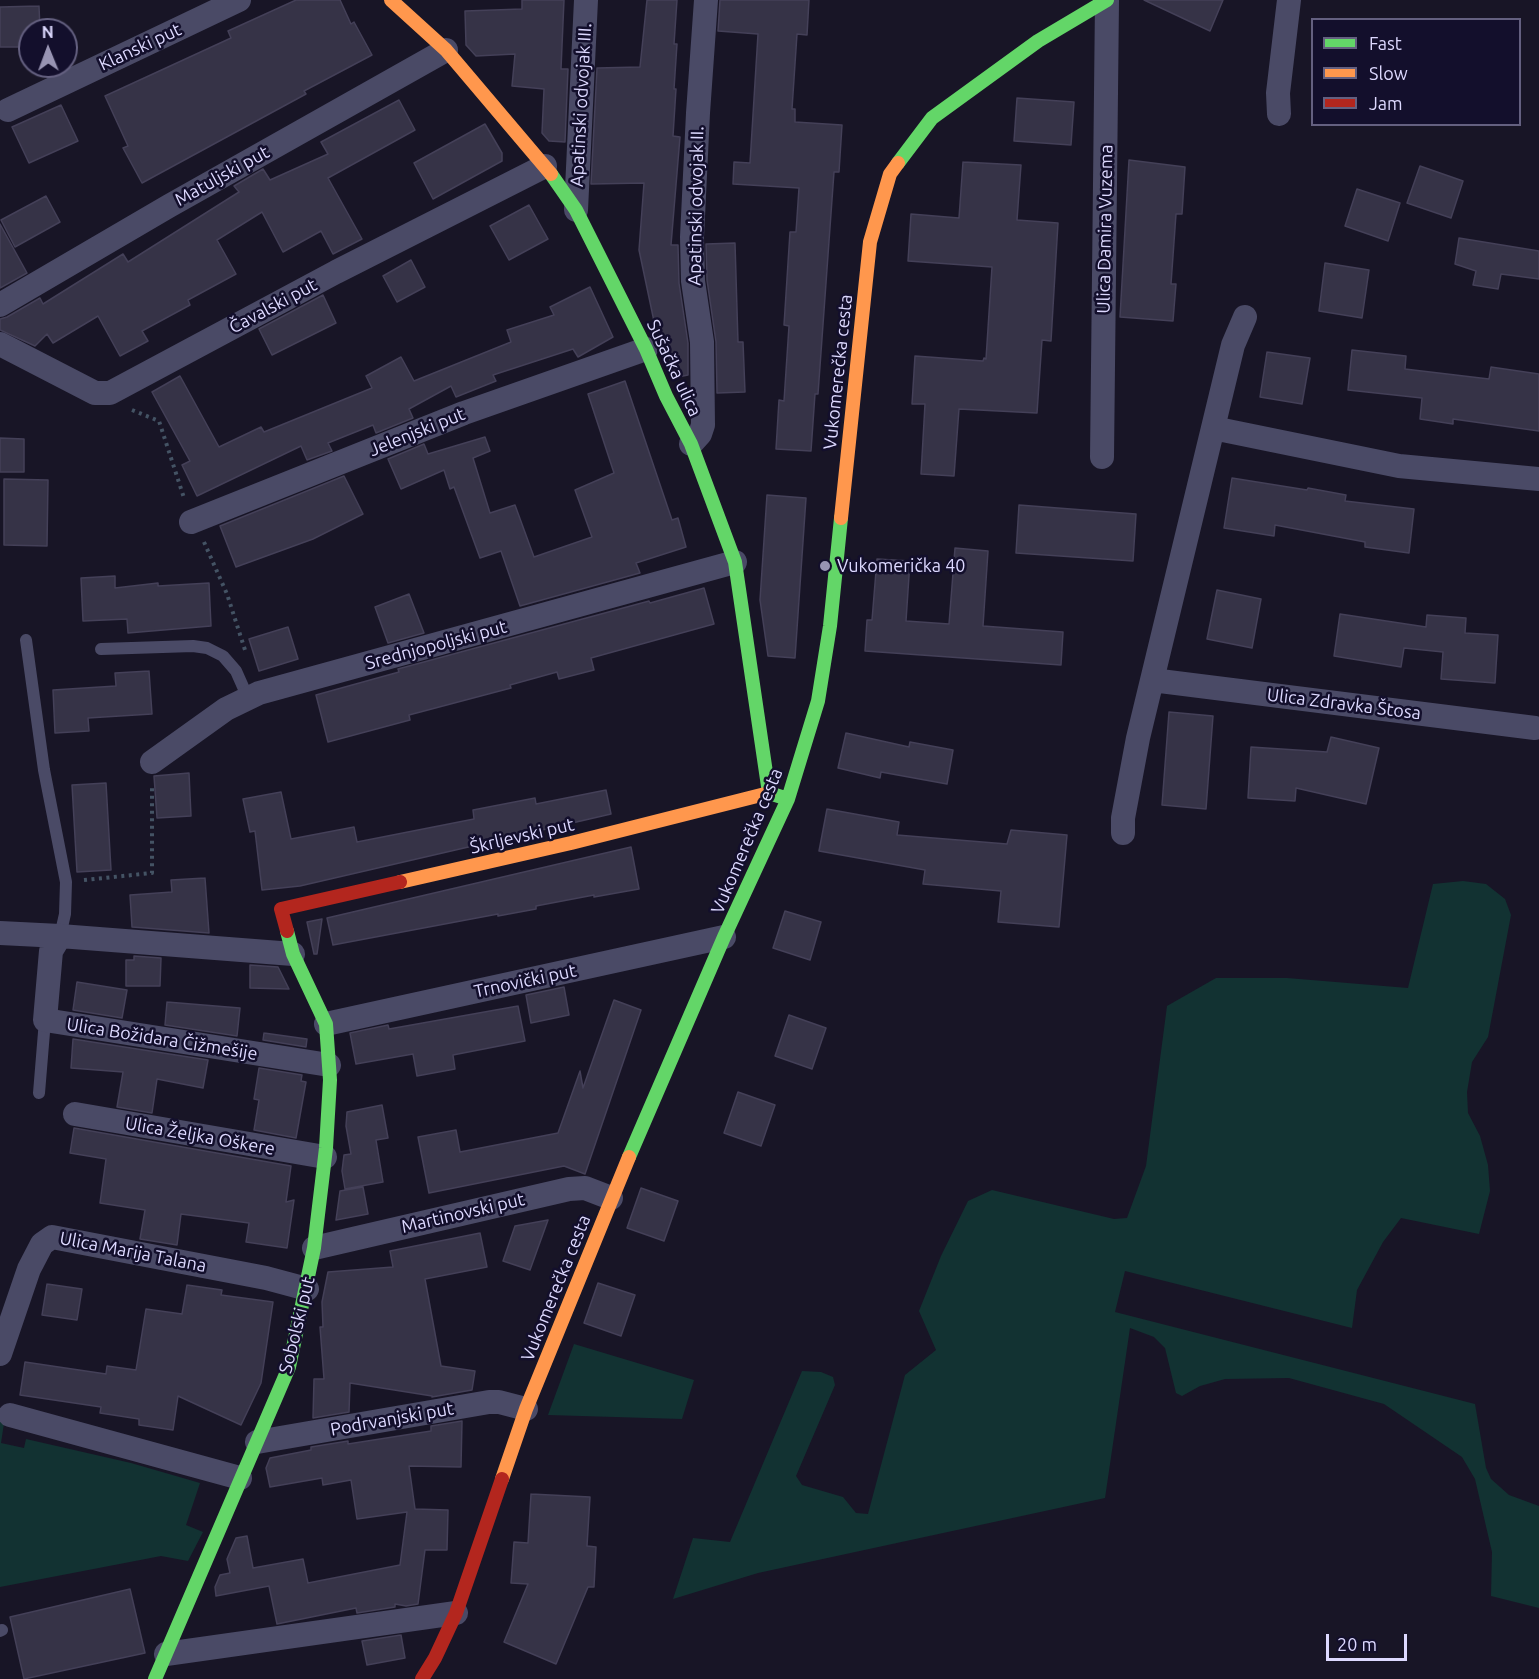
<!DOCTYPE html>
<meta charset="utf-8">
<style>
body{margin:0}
#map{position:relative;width:1539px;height:1679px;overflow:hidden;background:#181526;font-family:Ubuntu,sans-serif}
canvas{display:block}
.legend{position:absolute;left:1311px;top:18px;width:210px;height:108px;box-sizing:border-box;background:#130f2c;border:2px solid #646080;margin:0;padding:8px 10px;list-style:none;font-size:18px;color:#ddd9ff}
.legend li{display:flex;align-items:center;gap:12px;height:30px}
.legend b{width:30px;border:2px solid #646080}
.north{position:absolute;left:18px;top:18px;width:60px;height:60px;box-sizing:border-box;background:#130f2c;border:2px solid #646080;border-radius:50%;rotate:359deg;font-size:16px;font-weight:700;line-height:24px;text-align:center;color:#ddd9ff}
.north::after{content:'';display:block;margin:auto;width:21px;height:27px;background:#9894b3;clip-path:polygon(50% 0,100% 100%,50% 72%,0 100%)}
.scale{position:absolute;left:1326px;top:1634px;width:81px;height:27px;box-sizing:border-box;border:3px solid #ddd9ff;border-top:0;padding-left:8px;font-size:18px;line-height:21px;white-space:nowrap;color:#ddd9ff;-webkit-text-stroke:4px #130f2c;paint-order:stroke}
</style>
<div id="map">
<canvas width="1539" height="1679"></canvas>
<ul class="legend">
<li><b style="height:8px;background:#63d668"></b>Fast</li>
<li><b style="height:8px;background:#ff974d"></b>Slow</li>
<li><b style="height:8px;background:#b3261e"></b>Jam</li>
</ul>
<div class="north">N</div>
<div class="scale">20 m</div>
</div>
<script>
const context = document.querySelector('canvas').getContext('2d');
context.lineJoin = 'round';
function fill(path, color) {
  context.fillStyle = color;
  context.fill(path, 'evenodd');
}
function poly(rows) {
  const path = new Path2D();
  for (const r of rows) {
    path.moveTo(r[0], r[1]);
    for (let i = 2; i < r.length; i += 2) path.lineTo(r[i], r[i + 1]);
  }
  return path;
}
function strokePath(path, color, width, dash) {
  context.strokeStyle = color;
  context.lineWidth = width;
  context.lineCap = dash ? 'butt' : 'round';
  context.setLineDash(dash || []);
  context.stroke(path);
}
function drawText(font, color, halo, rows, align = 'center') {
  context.font = font + ' Ubuntu,sans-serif';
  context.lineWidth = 5;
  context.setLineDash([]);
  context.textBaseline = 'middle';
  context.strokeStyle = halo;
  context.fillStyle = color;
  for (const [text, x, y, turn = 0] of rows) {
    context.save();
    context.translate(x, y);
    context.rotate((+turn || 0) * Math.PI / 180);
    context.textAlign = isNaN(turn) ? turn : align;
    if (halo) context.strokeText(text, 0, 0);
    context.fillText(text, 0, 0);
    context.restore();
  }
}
const green = poly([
 [1463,881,1486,884,1505,899,1511,915,1488,1037,1472,1062,1467,1092,1468,1113,1480,1136,1488,1165,1490,1191,1479,1234,1401,1218,1383,1242,1357,1290,1352,1328,1125,1271,1115,1312,1475,1404,1486,1468,1491,1479,1509,1495,1539,1506,1539,1608,1491,1596,1492,1552,1475,1479,1462,1457,1384,1404,1289,1378,1225,1379,1200,1386,1182,1396,1176,1393,1165,1348,1154,1337,1130,1328,1105,1498,758,1573,673,1599,693,1538,730,1542,802,1371,821,1372,833,1377,835,1385,796,1476,802,1485,843,1497,856,1513,868,1514,905,1375,936,1350,919,1311,941,1256,968,1201,992,1190,1114,1219,1127,1218,1146,1166,1167,1006,1216,978,1287,978,1408,988,1433,884],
 [574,1344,694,1380,682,1419,548,1415],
 [0,1410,6,1410,1,1443,24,1448,26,1439,131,1463,200,1483,186,1525,203,1532,188,1561,161,1556,0,1587]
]);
const building = poly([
 [296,0,340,0,351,24,354,22,372,55,304,91,306,94,142,183,123,148,128,146,105,96,231,38,228,31,296,0],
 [522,0,564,0,561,69,568,69,565,142,549,141,542,133,544,89,512,86,515,54,476,56,466,45,465,11,522,9,522,0],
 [647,0,677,0,674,44,677,44,674,89,676,89,673,136,680,137,671,245,678,245,679,283,688,343,688,375,678,377,655,326,639,250,644,183,591,184,597,68,640,67,647,0],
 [720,0,809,0,807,35,797,34,792,109,795,109,795,122,842,125,839,172,834,172,818,394,815,394,811,451,776,449,779,400,784,401,789,326,784,325,790,232,796,232,799,188,733,184,734,162,750,163,758,34,718,31,720,0],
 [1144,0,1223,0,1210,31,1144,0],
 [39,6,40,30,30,30,30,47,0,47,0,7,39,6],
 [1017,98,1074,102,1071,145,1014,141,1017,98],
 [399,100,415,130,328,178,362,239,333,254,321,231,283,252,262,212,217,240,236,274,188,300,190,305,142,331,148,341,120,356,98,316,53,343,47,334,35,346,0,330,0,319,7,317,40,298,43,304,123,254,128,262,239,192,234,186,263,169,270,180,328,154,321,142,399,100],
 [61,105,78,141,29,163,12,127,61,105],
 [485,124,502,153,502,161,433,199,414,163,485,124],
 [1129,160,1185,167,1182,214,1176,214,1171,284,1176,284,1173,321,1120,317,1129,160],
 [963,162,1021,165,1017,220,1058,223,1051,341,1042,340,1037,413,959,409,954,476,921,474,925,404,912,404,915,356,983,361,984,358,986,359,992,267,908,261,911,214,959,218,963,162],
 [1420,166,1463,181,1451,218,1407,203,1420,166],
 [1357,189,1400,203,1388,241,1345,226,1357,189],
 [46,196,60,222,15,247,1,220,46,196],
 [529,205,548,239,509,260,490,226,529,205],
 [0,224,27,273,0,288,0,224],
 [1459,238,1539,251,1539,279,1501,274,1498,289,1473,285,1476,271,1455,264,1459,238],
 [735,243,738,342,743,342,745,392,717,393,716,342,707,280,706,244,735,243],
 [411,260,425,287,397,302,383,276,411,260],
 [1325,263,1369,270,1362,318,1319,311,1325,263],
 [590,287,613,337,578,357,573,349,493,375,496,381,456,397,451,386,409,409,413,418,376,433,373,425,328,443,332,451,307,460,301,446,197,496,182,465,190,461,152,392,180,376,219,447,261,427,264,432,372,388,366,376,401,357,414,381,511,342,507,330,554,315,550,307,590,287],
 [323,295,336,323,272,355,259,329,323,295],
 [1352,350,1406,356,1405,369,1489,379,1491,367,1539,374,1539,431,1453,419,1453,424,1420,419,1422,398,1348,390,1352,350],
 [1267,352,1310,358,1302,404,1260,397,1267,352],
 [625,381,672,520,678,518,686,547,636,563,640,573,520,606,501,551,480,558,454,487,450,489,444,470,401,489,388,459,424,444,428,454,485,437,490,451,473,458,490,513,515,505,534,557,592,537,575,490,614,473,588,394,625,381],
 [0,438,24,439,24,472,0,472,0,438],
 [344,476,363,514,313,539,236,567,220,526,344,476],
 [1232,478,1307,490,1308,488,1346,495,1345,501,1414,509,1409,553,1365,547,1365,542,1275,525,1274,536,1224,528,1232,478],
 [4,479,48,480,47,546,4,545,4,479],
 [767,495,806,498,795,658,768,656,760,600,767,495],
 [1019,505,1136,514,1133,561,1016,553,1019,505],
 [955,548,988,551,983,626,1063,632,1061,665,865,651,867,620,872,620,877,559,910,561,906,621,949,624,955,548],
 [115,576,115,588,158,583,158,586,209,583,211,626,128,633,127,619,83,621,81,578,115,576],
 [704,588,714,624,591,658,594,670,559,679,557,672,510,685,511,688,409,715,410,720,328,742,316,695,399,672,398,669,649,601,650,603,704,588],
 [1217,590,1261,599,1252,648,1207,639,1217,590],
 [409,594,424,633,388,643,375,607,409,594],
 [1340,614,1426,627,1427,615,1466,618,1465,633,1498,635,1495,683,1441,679,1443,652,1404,648,1401,667,1334,656,1340,614],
 [288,627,298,659,259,671,249,639,288,627],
 [149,671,152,714,88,718,89,731,55,733,53,690,116,686,115,673,149,671],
 [1169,712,1213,716,1206,809,1162,805,1169,712],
 [846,733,909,747,910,742,953,750,947,784,881,772,880,778,838,768,846,733],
 [1331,737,1379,748,1366,804,1296,788,1295,801,1248,798,1251,747,1327,752,1331,737],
 [189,773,191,816,157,818,154,776,189,773],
 [106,783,111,870,77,872,72,785,106,783],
 [606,790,611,814,300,886,262,890,255,831,250,832,243,799,281,792,291,839,354,827,357,842,474,819,473,810,535,798,536,804,606,790],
 [827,809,899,822,897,835,1007,844,1011,830,1067,835,1059,927,998,922,1001,891,923,884,925,870,819,851,827,809],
 [631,847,639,889,594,897,594,895,536,906,536,909,498,916,498,914,333,945,327,918,631,847],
 [205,878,209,933,132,927,130,895,172,892,171,880,205,878],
 [785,911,821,922,810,960,773,948,785,911],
 [322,919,317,954,314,954,307,922,322,919],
 [134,956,161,958,160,986,126,986,126,960,134,960,134,956],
 [250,965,278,967,289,989,250,988,250,965],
 [77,982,127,990,122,1018,73,1010,77,982],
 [564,987,569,1015,531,1023,526,995,564,987],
 [614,1000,641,1010,585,1174,564,1166,429,1193,418,1137,456,1130,460,1152,558,1133,580,1071,583,1088,614,1000],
 [167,1002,240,1008,237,1036,165,1025,167,1002],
 [518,1006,525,1041,453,1055,455,1069,417,1076,413,1054,356,1064,350,1033,388,1025,389,1029,518,1006],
 [789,1015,826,1028,812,1069,775,1056,789,1015],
 [264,1033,307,1039,306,1047,263,1040,264,1033],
 [73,1039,208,1060,203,1088,157,1079,152,1113,117,1107,123,1072,71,1068,73,1039],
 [259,1068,302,1075,301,1081,306,1082,296,1138,254,1130,259,1100,254,1099,259,1068],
 [738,1092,775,1105,761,1146,724,1133,738,1092],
 [382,1105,388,1138,376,1140,383,1182,345,1189,342,1171,344,1155,351,1154,346,1126,347,1112,382,1105],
 [74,1128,291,1166,286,1202,294,1200,287,1248,246,1242,249,1223,181,1214,177,1245,140,1239,145,1210,100,1203,106,1159,70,1153,74,1128],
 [363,1187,368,1214,336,1220,340,1191,363,1187],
 [641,1188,678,1201,664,1241,627,1228,641,1188],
 [548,1220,530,1270,503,1261,515,1226,548,1220],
 [480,1233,487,1267,425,1279,441,1366,475,1371,472,1390,432,1397,432,1396,350,1383,349,1412,313,1418,314,1379,324,1379,320,1327,323,1327,322,1302,328,1272,393,1267,390,1251,480,1233],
 [598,1283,635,1295,621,1336,584,1323,598,1283],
 [47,1284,82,1289,77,1320,42,1315,47,1284],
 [187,1285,222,1290,221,1295,273,1302,261,1383,241,1425,178,1396,173,1430,139,1425,139,1419,100,1413,101,1407,20,1395,25,1362,106,1374,107,1366,136,1370,146,1309,182,1314,187,1285],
 [462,1421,461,1467,409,1466,415,1509,448,1510,447,1550,425,1550,418,1604,406,1606,395,1604,395,1607,357,1613,356,1608,277,1624,269,1586,216,1596,215,1587,220,1575,230,1573,227,1559,236,1538,247,1536,253,1568,303,1559,308,1583,400,1565,407,1512,357,1519,351,1480,323,1485,322,1478,270,1487,266,1468,270,1458,311,1450,311,1447,348,1441,348,1444,431,1431,431,1426,462,1421],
 [531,1494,590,1497,587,1546,596,1547,594,1587,588,1587,556,1664,504,1642,528,1584,511,1583,514,1542,528,1543,531,1494],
 [130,1589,145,1653,24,1679,10,1617,130,1589],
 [401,1635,405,1658,367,1665,362,1641,401,1635]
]);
const path = poly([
 [132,410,159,421,184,498],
 [204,542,227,594,245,650],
 [84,880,152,873,152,786]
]);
const lane = poly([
 [26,640,44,770,66,882,65,914,60,936],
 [101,649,193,646,207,648,223,656,236,671,248,698],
 [39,1093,45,1020],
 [0,1631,2,1630]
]);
const street = poly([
 [8,110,239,0],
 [1279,114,1278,93,1289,0],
 [576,210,586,0],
 [0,305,169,206,446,50],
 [0,344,95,393,110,393,336,272,545,166],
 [1213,428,1399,466,1539,479],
 [691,444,700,434,703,425,702,342,693,281,692,237,698,113,706,0],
 [1102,457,1107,1],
 [191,522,464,413,646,349],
 [1152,680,1535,728],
 [152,762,226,709,259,693,735,562],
 [1123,833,1123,818,1138,738,1233,345,1245,317],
 [0,933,60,936,293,954],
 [60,936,51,951,45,1020,329,1065],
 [326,1024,724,937],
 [75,1114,325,1157],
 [314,1248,569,1189,585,1188,611,1198],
 [0,1354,29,1269,42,1244,52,1237,266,1278,307,1289],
 [10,1415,240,1478],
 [257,1442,489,1402,499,1402,526,1409],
 [166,1654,456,1613]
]);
const fast = poly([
 [898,163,932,118,1038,41,1107,0],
 [551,174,576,210,646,349,666,396,691,444,735,562,769,793,788,799],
 [629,1157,724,937,788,799,818,701,830,626,841,518],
 [155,1679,289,1367,314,1248,326,1148,330,1080,326,1024,293,954,287,931]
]);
const slow = poly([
 [391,0,446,50,551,174],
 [841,518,870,242,890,174,898,163],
 [400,882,571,843,769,793],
 [502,1479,526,1409,629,1157]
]);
const jam = poly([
 [287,931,281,909,400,882],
 [422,1679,435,1658,456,1613,502,1479]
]);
const markers = [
 [825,566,6,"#9894b3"]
];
const streetNames = [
 ["Klanski put",140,47,-25],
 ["Apatinski odvojak III.",581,105,-87],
 ["Matuljski put",222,176,-29],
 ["Apatinski odvojak II.",696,206,-89],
 ["Ulica Damira Vuzema",1105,229,-89],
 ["Čavalski put",273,306,-28],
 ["Sušačka ulica",674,368,65],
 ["Vukomerečka cesta",838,372,-84],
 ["Jelenjski put",417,432,-22],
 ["Srednjopoljski put",436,645,-15],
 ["Ulica Zdravka Štosa",1344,704,7],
 ["Škrljevski put",522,836,-13],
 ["Vukomerečka cesta",747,841,-67],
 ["Trnovički put",525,981,-12],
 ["Ulica Božidara Čižmešije",162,1039,9],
 ["Ulica Željka Oškere",200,1136,10],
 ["Martinovski put",463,1213,-13],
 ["Ulica Marija Talana",133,1252,11],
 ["Vukomerečka cesta",556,1288,-68],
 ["Sobolski put",297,1325,-76],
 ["Podrvanjski put",392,1419,-10]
];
const poiNames = [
 ["Vukomerička 40",837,566]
];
fill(green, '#123232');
fill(building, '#363347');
strokePath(building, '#444058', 1.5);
strokePath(path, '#445364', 4, [3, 4.5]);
strokePath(lane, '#4a4a66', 12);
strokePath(street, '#4a4a66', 24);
strokePath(fast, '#63d668', 14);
strokePath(slow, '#ff974d', 14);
strokePath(jam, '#b3261e', 14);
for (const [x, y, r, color] of markers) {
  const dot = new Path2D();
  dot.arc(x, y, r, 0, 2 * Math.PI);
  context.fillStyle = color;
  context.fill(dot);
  strokePath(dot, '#130f2c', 2);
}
drawText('18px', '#ddd9ff', '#130f2c', streetNames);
drawText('18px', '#ddd9ff', '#130f2c', poiNames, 'left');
</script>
